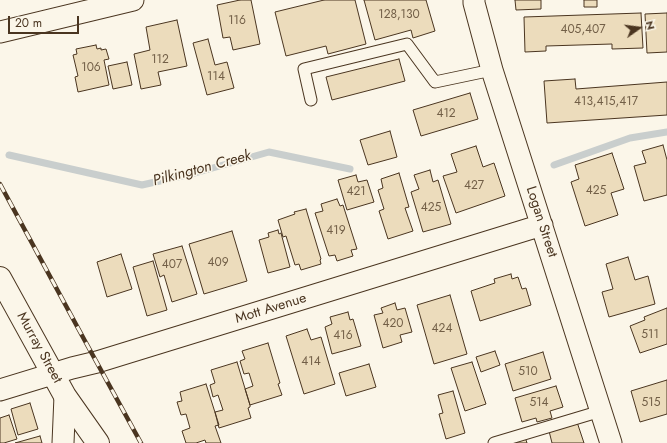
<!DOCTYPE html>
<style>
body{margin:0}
#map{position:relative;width:667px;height:443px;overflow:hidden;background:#fbf6e9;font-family:Jost,sans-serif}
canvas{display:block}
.north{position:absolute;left:619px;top:8px;width:40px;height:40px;-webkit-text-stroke:3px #fbf6e9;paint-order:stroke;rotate:76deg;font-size:11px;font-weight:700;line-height:16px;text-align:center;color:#4a3520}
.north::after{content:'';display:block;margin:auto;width:14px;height:18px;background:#4a3520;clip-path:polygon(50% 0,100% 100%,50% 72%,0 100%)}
.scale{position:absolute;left:8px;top:16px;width:71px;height:18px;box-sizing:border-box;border:2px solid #4a3520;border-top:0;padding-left:5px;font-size:12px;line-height:14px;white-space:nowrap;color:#4a3520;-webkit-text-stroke:3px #fbf6e9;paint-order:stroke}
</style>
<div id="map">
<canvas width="667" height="443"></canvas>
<div class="north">N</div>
<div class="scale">20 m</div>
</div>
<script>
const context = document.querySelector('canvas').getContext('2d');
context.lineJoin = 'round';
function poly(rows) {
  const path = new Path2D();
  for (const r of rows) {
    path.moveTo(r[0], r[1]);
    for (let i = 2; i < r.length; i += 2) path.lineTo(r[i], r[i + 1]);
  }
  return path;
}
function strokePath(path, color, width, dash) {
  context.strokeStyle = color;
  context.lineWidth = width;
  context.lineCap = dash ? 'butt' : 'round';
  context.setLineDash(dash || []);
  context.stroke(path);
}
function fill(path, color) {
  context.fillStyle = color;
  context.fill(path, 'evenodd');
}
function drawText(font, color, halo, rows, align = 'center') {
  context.font = font + ' Jost,sans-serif';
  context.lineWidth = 3;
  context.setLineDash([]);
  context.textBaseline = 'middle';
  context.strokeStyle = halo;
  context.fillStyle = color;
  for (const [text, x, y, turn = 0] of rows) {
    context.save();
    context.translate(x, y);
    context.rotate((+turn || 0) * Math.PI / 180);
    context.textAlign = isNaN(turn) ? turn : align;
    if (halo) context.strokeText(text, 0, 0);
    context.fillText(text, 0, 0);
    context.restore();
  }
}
const stream = poly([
 [9,155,142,185,195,173,269,152,350,169],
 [554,165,630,138,667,132]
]);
const building = poly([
 [240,0,251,0,260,44,233,50,230,37,223,38,217,5,240,0],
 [324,0,355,0,366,44,328,54,326,46,286,56,275,12,324,0],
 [364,0,426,0,435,31,413,38,411,30,375,40,364,0],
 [515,0,541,0,541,9,516,10,515,0],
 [584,0,597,0,597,7,584,7,584,0],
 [641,13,643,48,612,49,612,44,546,46,546,51,525,52,524,17,641,13],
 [667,13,667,52,647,53,645,14,667,13],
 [177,20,187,66,158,72,161,85,141,89,134,54,150,50,146,27,177,20],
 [208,39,215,65,227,62,234,88,207,95,193,43,208,39],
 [96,45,97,49,101,48,101,50,106,49,109,59,104,60,109,85,78,92,75,77,78,76,73,55,77,54,76,49,96,45],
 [399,59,405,81,332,100,326,77,399,59],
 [127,62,132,85,113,89,108,66,127,62],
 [575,79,576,89,667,82,667,115,547,123,544,81,575,79],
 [470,93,478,119,421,136,413,110,470,93],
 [390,131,397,157,368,165,360,140,390,131],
 [663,145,667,160,667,195,644,201,634,166,646,163,642,151,663,145],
 [476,146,483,167,494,163,505,196,456,213,443,176,457,172,451,154,476,146],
 [612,153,624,189,611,193,618,215,585,226,571,182,579,179,575,165,612,153],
 [430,170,433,182,438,180,451,224,423,232,411,192,419,189,414,175,430,170],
 [399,173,409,207,405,208,413,231,388,239,379,211,384,209,378,190,383,188,381,179,399,173],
 [356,175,358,182,367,180,374,202,347,210,338,180,356,175],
 [337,199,340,206,343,205,357,249,351,250,353,256,337,261,335,255,329,256,315,213,323,211,321,204,337,199],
 [306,209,321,259,320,260,321,264,301,270,299,264,295,265,286,236,283,237,278,220,295,214,294,212,306,209],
 [278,230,279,234,281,233,290,267,268,273,259,240,269,237,268,233,278,230],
 [232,231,247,281,204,294,189,244,232,231],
 [182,246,197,294,172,302,164,275,160,277,153,254,182,246],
 [121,254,132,289,107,297,97,262,121,254],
 [628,257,635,280,648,276,655,304,609,317,602,292,613,289,606,264,628,257],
 [153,261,167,310,147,316,133,267,153,261],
 [511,274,512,279,518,277,522,289,526,288,531,305,480,321,471,291,495,283,494,279,511,274],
 [450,295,467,354,434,364,417,305,450,295],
 [395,303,397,310,405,308,412,332,400,335,402,342,383,348,374,315,383,313,381,308,395,303],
 [667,308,667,344,640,353,630,326,645,320,644,317,667,308],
 [348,312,350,320,353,319,361,346,332,354,325,327,332,324,330,317,348,312],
 [307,329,311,340,321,337,335,384,304,394,286,336,307,329],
 [268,343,280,383,278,384,282,395,250,405,245,389,253,386,249,373,244,374,240,361,245,359,242,351,268,343],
 [495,351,500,365,481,372,476,357,495,351],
 [543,352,551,379,513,391,505,364,543,352],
 [237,362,250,405,250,407,248,408,251,418,219,428,215,412,223,410,218,395,213,397,210,385,215,383,211,370,237,362],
 [472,362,486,404,465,411,451,368,472,362],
 [369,364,376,387,346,396,339,373,369,364],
 [667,380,667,414,640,422,631,391,667,380],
 [206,384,219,425,215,426,221,443,206,443,205,440,196,443,186,443,182,431,190,428,186,414,181,415,177,402,182,401,180,392,206,384],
 [556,386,563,407,550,411,552,418,537,422,536,418,522,422,515,398,556,386],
 [453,391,465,433,446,439,439,414,443,413,438,395,453,391],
 [30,403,38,429,18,435,11,409,30,403],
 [9,415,17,439,4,443,0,443,0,418,9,415],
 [577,422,584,443,552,443,549,431,577,422],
 [40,436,42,443,15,443,40,436],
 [525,437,527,443,506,443,525,437]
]);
const lane = poly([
 [311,100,304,69,407,44,435,82,492,70],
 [494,443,601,411]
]);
const street = poly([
 [474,0,474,3,492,70,611,443],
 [0,32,133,0],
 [0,390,72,368,97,362,542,225],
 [63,443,65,396]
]);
const secondary = poly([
 [0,278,65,396,98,443]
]);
const rail = poly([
 [0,184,85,341,141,443]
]);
const numberNames = [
 ["128,130",399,15],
 ["116",237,21],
 ["405,407",583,30],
 ["112",160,60],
 ["106",91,68],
 ["114",216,77],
 ["413,415,417",606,102],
 ["412",446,114],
 ["427",474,186],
 ["425",596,191],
 ["421",356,192],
 ["425",431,208],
 ["419",336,231],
 ["409",218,263],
 ["407",172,265],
 ["420",393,324],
 ["424",442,329],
 ["511",650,335],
 ["416",343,336],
 ["414",311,362],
 ["510",528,372],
 ["514",539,403],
 ["515",651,403]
];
const streetNames = [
 ["Logan Street",541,222,72],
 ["Mott Avenue",271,309,-17],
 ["Murray Street",39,348,61]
];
const waterNames = [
 ["Pilkington Creek",202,169,-15]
];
strokePath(stream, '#c9cecd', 7);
fill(building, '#ecdcbc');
strokePath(building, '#4a3520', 1);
strokePath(lane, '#4a3520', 13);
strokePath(street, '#4a3520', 23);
strokePath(secondary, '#4a3520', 24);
strokePath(lane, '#fbf6e9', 11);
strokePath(street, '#fbf6e9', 21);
strokePath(secondary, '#fbf6e9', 22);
strokePath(rail, '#4a3520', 4.5);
strokePath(rail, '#fbf6e9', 3, [9]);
drawText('12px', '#725f47', null, numberNames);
drawText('14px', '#4a3520', '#fbf6e9', streetNames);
drawText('italic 15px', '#4a3520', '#fbf6e9', waterNames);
</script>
